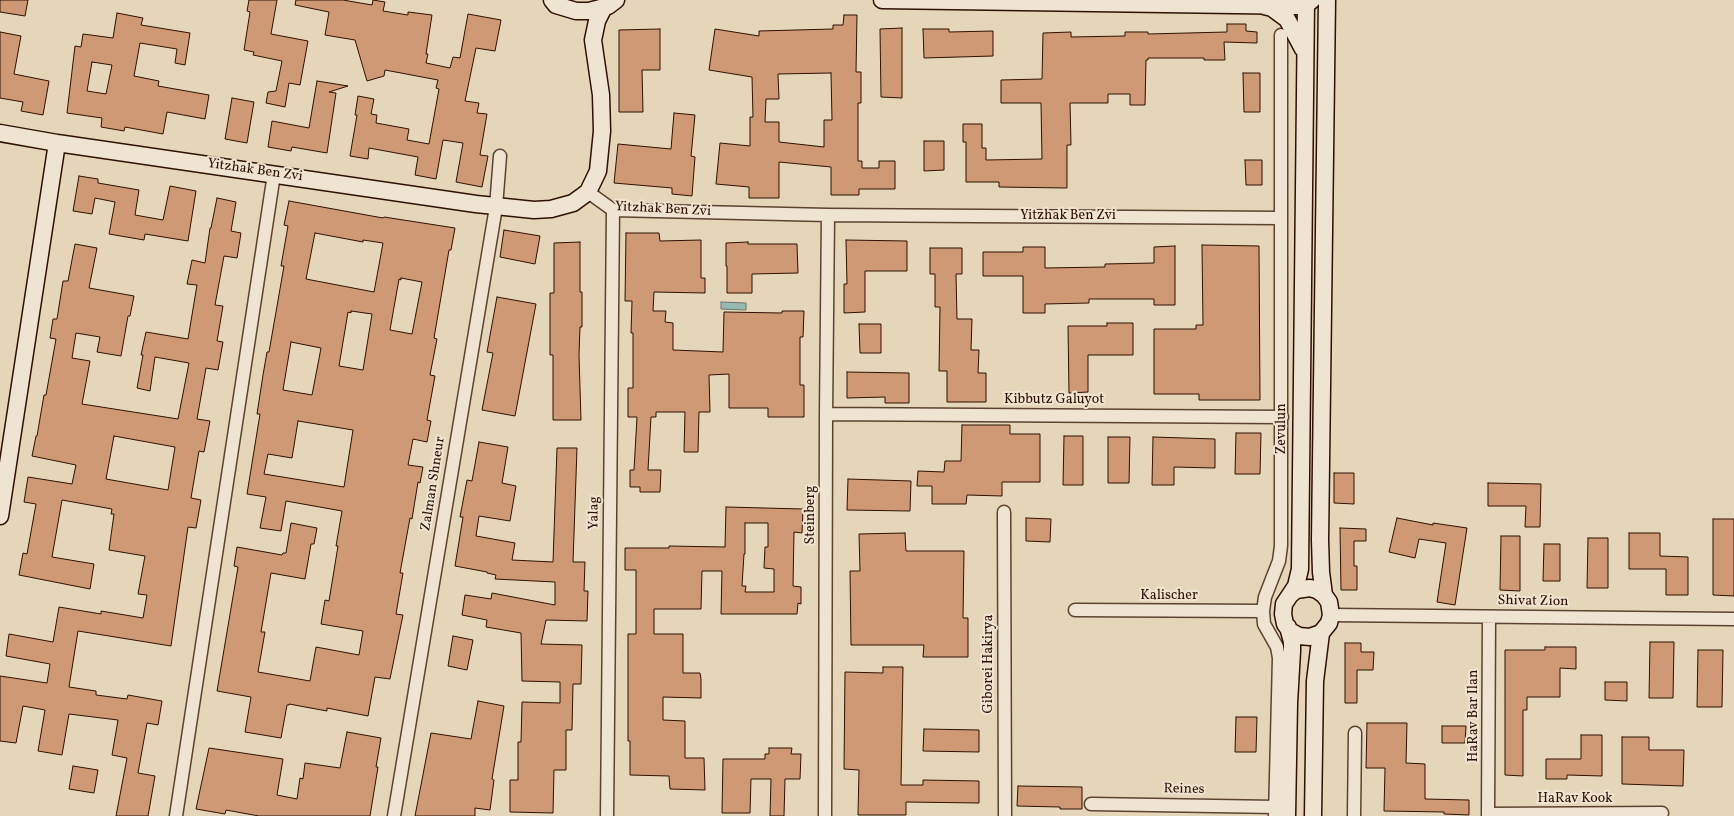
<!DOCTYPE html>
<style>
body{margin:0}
canvas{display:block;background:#e6d6b9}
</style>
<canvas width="1734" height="816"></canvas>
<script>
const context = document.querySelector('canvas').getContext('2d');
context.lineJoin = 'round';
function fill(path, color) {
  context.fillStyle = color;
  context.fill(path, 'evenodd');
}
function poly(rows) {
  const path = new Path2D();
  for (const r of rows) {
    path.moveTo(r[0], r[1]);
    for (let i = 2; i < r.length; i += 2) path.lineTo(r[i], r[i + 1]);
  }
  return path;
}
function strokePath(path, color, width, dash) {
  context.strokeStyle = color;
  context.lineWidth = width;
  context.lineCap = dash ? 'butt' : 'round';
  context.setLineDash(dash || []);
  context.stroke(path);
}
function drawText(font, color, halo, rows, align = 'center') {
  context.font = font + ' Vollkorn,serif';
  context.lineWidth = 4;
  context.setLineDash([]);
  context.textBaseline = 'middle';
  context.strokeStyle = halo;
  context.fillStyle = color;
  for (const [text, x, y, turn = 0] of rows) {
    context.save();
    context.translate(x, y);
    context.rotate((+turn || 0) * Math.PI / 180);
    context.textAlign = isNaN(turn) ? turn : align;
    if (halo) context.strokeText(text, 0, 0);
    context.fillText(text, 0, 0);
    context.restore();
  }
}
const water = poly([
 [721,302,746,303,746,310,721,309,721,302]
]);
const building = poly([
 [0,0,28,0,25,16,0,12,0,0],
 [249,0,277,0,271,34,308,41,300,85,289,83,285,107,266,103,268,92,276,91,282,61,253,55,254,52,244,50,250,12,247,11,249,0],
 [296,0,343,0,372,5,373,0,385,2,383,11,408,15,408,12,432,15,426,54,428,54,426,63,450,68,453,57,460,58,468,14,501,20,495,51,476,48,465,101,479,103,477,113,487,114,480,155,488,156,482,187,456,182,463,143,443,140,436,179,415,175,418,157,369,148,368,159,350,156,357,115,355,115,358,96,374,99,371,114,377,115,376,123,409,129,407,140,429,144,439,89,436,88,438,80,385,70,384,76,367,81,355,40,325,35,329,12,295,5,296,0],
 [117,13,143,18,141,25,190,33,185,65,175,63,177,49,140,43,134,76,159,81,158,86,209,95,205,119,167,112,163,134,125,127,124,131,101,127,102,118,67,113,75,46,81,47,83,34,113,38,117,13],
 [92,62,112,65,106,94,87,91,92,62],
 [844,15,857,15,856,72,861,72,861,103,858,103,858,161,862,161,862,168,879,168,879,161,895,161,895,189,859,189,859,195,831,195,831,167,779,162,779,198,749,198,749,187,716,184,720,143,750,146,750,117,753,117,752,77,709,70,715,29,759,36,759,31,833,29,833,25,843,25,844,15],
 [831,73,832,120,824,120,824,147,779,142,779,122,765,122,766,99,779,99,778,74,831,73],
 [1227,24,1246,24,1246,31,1257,32,1257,43,1224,42,1225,60,1204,60,1204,58,1148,58,1148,60,1146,60,1145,105,1130,105,1130,94,1108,94,1108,103,1070,103,1071,145,1067,145,1067,188,999,187,999,182,966,182,966,142,963,142,963,124,982,124,982,148,986,148,986,160,1042,159,1041,103,1001,103,1001,80,1042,79,1043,33,1071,32,1071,37,1125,36,1125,32,1148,32,1148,34,1227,32,1227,24],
 [902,28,902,98,881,97,880,29,902,28],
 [660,29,660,70,642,70,643,112,619,112,619,30,660,29],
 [923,29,949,29,949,32,993,31,993,56,924,58,923,29],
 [0,32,21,36,14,74,49,81,43,115,21,111,23,102,0,98,0,32],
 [1243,73,1260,73,1260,112,1244,112,1243,73],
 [317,81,348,86,329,92,336,93,327,153,292,147,291,151,268,147,272,121,309,128,317,81],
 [232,98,254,102,247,143,225,139,232,98],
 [674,113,695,115,691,156,695,157,692,196,672,194,672,188,614,183,618,144,671,149,674,113],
 [924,141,944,141,944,170,924,171,924,141],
 [1245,160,1262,160,1262,185,1246,185,1245,160],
 [79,176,98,179,98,183,139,190,135,215,163,220,170,186,196,191,188,241,145,234,144,240,109,234,115,202,95,198,92,214,73,211,79,176],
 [217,198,236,202,231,231,241,233,237,258,224,256,215,305,223,306,217,341,223,342,218,370,206,368,197,419,210,421,204,452,199,451,191,498,201,500,196,528,188,527,171,646,78,631,69,687,96,691,96,695,127,699,128,695,162,701,158,725,147,723,138,773,155,776,148,816,116,816,127,758,112,755,118,720,69,714,62,755,38,751,45,710,23,706,16,743,0,741,0,676,47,683,50,664,6,656,9,634,53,642,59,607,101,614,101,611,143,618,147,595,138,594,145,556,109,550,114,514,111,514,112,509,62,500,52,557,94,564,90,589,19,575,23,553,27,554,36,504,24,502,28,477,72,484,76,465,32,456,36,436,37,436,44,395,46,395,56,339,50,338,53,319,57,319,63,281,68,281,75,244,97,248,89,288,134,296,130,316,128,316,121,356,97,352,100,337,76,333,72,358,90,361,82,404,178,419,189,363,155,357,150,391,137,388,143,355,141,355,146,332,188,339,197,285,187,284,192,260,205,263,210,228,211,228,217,198],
 [114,436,175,447,168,490,106,479,114,436],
 [289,201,383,218,384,217,455,228,451,250,449,250,434,338,437,339,430,375,435,376,427,420,431,421,427,442,413,439,408,465,423,467,420,483,418,482,412,519,410,518,400,573,403,573,396,614,403,615,390,679,375,677,368,716,327,708,327,711,289,704,289,705,287,705,281,738,245,732,251,697,217,691,238,567,234,566,237,547,282,555,283,553,286,553,291,523,317,528,314,544,311,544,305,579,271,573,261,632,265,632,258,672,310,681,316,647,359,655,363,631,321,624,325,600,329,601,338,546,336,546,342,511,286,501,281,531,260,528,266,497,247,494,260,414,257,414,263,375,267,352,269,352,284,266,281,266,288,226,284,225,289,201],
 [315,233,363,242,363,240,383,243,374,292,306,279,315,233],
 [401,278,422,282,412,334,390,330,399,279,401,280,401,278],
 [351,311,372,314,363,370,339,366,348,312,351,313,351,311],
 [291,342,321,348,312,395,283,390,291,342],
 [298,421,353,430,344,487,264,474,268,454,292,458,298,421],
 [504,230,540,236,535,264,500,257,504,230],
 [626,233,659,233,660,241,701,240,701,278,705,278,705,293,654,292,653,311,666,311,665,322,673,323,673,350,723,352,724,312,782,313,782,311,804,311,803,337,800,337,800,385,804,385,804,417,768,417,768,408,729,408,729,374,709,375,710,412,699,412,698,452,684,452,685,412,656,412,656,417,651,417,648,470,661,470,660,492,640,492,640,487,630,487,630,470,634,470,637,417,628,417,628,388,633,388,633,333,631,333,632,301,625,301,626,233],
 [846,240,907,241,907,271,865,271,865,312,844,313,844,284,847,284,846,240],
 [580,242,580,292,582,292,582,327,580,327,579,355,581,420,553,420,553,355,550,355,550,293,554,293,554,243,580,242],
 [748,242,748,244,797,244,798,273,752,274,752,293,727,293,727,266,726,266,726,243,748,242],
 [1202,245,1259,246,1260,400,1199,400,1199,394,1154,394,1154,329,1196,329,1196,325,1203,325,1202,245],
 [1175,246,1175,305,1154,305,1154,299,1089,299,1089,303,1045,304,1045,313,1023,313,1023,276,983,276,983,252,1023,252,1023,247,1045,247,1045,268,1105,267,1105,264,1154,263,1154,247,1175,246],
 [930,248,962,248,962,274,956,274,957,319,972,319,971,350,979,350,978,373,986,373,986,402,947,402,947,371,939,371,940,307,935,307,935,274,930,274,930,248],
 [497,297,536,304,515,416,482,410,493,353,487,352,497,297],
 [1107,323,1133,323,1133,355,1088,355,1088,392,1069,393,1068,326,1107,326,1107,323],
 [859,324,881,324,881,353,860,353,859,324],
 [847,372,909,373,909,403,885,403,885,397,847,398,847,372],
 [962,425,1010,425,1010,434,1040,434,1040,482,1002,482,1002,496,967,495,966,504,932,504,932,486,917,486,918,471,944,472,945,461,961,461,962,425],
 [1236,433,1261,433,1260,474,1235,474,1236,433],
 [1064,436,1083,436,1083,485,1063,485,1064,436],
 [1108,437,1130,437,1129,483,1108,483,1108,437],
 [1153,437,1215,439,1215,468,1174,467,1174,485,1152,485,1153,437],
 [479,442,508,447,502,483,516,486,510,521,479,516,476,536,515,543,512,560,553,562,557,448,577,448,573,562,585,562,584,591,588,591,587,621,546,620,541,644,582,645,581,684,573,684,572,730,566,730,566,770,554,770,553,813,510,812,510,780,518,780,518,742,521,742,522,702,560,703,560,682,522,681,521,633,486,627,487,620,462,615,465,595,491,599,492,593,555,605,555,582,495,579,496,575,487,573,487,572,455,566,463,517,460,517,467,480,472,481,479,442],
 [1334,473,1354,473,1354,504,1334,503,1334,473],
 [848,479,911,481,910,511,847,510,848,479],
 [1488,483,1541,484,1540,527,1525,527,1526,506,1488,506,1488,483],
 [726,507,803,509,802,533,794,532,793,586,801,587,801,604,798,603,797,614,721,614,722,571,702,571,701,609,654,609,654,634,683,634,683,673,700,673,701,679,701,698,663,697,663,720,685,721,685,758,704,758,705,790,670,789,669,776,630,775,630,741,628,741,628,634,636,634,636,570,625,570,625,548,669,548,669,546,725,547,726,507],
 [745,523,768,523,768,547,765,547,764,568,774,569,774,592,745,592,746,586,742,586,744,554,745,554,745,523],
 [1026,518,1051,519,1050,542,1026,541,1026,518],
 [1397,518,1433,525,1433,523,1467,528,1455,605,1437,602,1446,543,1419,539,1415,558,1389,552,1397,518],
 [1713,519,1734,519,1734,596,1713,595,1713,519],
 [1340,528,1366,529,1366,541,1354,541,1354,566,1357,566,1357,590,1341,590,1340,528],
 [905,533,906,551,964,551,963,618,968,618,968,657,923,657,924,645,851,645,850,571,860,571,859,534,905,533],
 [1629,533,1660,533,1660,556,1688,557,1688,595,1666,595,1666,569,1629,569,1629,533],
 [1501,536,1520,536,1520,591,1500,590,1501,536],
 [1588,538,1608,538,1608,588,1587,588,1588,538],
 [1544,544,1560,544,1560,581,1543,581,1544,544],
 [453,636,473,640,467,670,448,666,453,636],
 [1650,642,1674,642,1673,698,1649,698,1650,642],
 [1345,643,1361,643,1361,652,1374,652,1373,670,1357,670,1357,703,1345,703,1345,643],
 [1545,647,1576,647,1576,669,1560,668,1560,697,1527,697,1527,710,1523,710,1523,776,1505,775,1505,650,1545,650,1545,647],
 [1698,650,1723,650,1722,707,1697,707,1698,650],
 [883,667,903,667,901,785,923,785,923,780,979,781,979,803,906,802,906,815,858,815,859,770,844,769,845,672,883,673,883,667],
 [1605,682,1627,682,1627,701,1605,700,1605,682],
 [478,701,504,706,492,779,494,780,490,810,475,808,475,816,415,816,431,733,471,739,478,701],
 [1236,717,1257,717,1256,752,1235,752,1236,717],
 [1367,723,1407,723,1406,763,1425,764,1425,799,1469,800,1469,815,1444,814,1444,812,1384,811,1385,768,1366,768,1367,723],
 [1442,726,1466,726,1465,743,1442,743,1442,726],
 [924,729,979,730,979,752,923,751,924,729],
 [347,732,381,738,376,767,378,767,370,816,259,816,226,810,225,814,196,809,209,748,283,759,277,795,297,799,300,778,303,779,305,763,340,768,347,732],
 [1581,735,1602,735,1602,776,1567,775,1567,779,1546,779,1546,759,1581,759,1581,735],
 [1622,737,1649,737,1649,750,1684,750,1683,786,1622,784,1622,737],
 [769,748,792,748,791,754,801,754,800,779,785,779,784,816,770,816,771,779,751,779,750,813,722,813,723,759,765,759,765,754,769,754,769,748],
 [73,766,98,770,94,793,69,789,73,766],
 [1018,786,1082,787,1082,809,1060,809,1060,807,1017,806,1018,786]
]);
const street = poly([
 [588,192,613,210,828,215,1281,218],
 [826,414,1282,417],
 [1004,512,1005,816],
 [1075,610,1263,611],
 [1331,615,1734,619],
 [1091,804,1276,807],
 [1489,814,1662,813],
 [176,816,274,174],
 [394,816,496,207,500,156],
 [607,816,613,210],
 [825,816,826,414,828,215],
 [1275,816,1279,658,1277,647,1264,624,1263,611,1265,597,1279,561,1281,546,1281,35],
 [1354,816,1355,733],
 [1488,816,1489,617]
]);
const secondary = poly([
 [552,0,556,5,576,11,589,11,608,6,616,0],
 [882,0,1305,6,1312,0],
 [1264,6,1272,8,1287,19,1303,49],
 [0,133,57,143,476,204,534,210,551,209,573,203,588,192,598,171,602,131,601,95,593,40,597,21,604,7],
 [0,516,57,143],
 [1290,595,1296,586,1300,569,1306,0],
 [1324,595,1317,590,1310,588,1296,590,1290,595,1284,604,1283,614,1285,624,1290,631,1299,636,1310,637,1321,633,1329,623,1331,615,1329,602,1324,595,1321,572,1320,540,1327,0],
 [1287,816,1289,703,1292,651,1292,642,1288,627],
 [1313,816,1315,681,1321,633]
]);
const streetNames = [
 ["Yitzhak Ben Zvi",255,171,8],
 ["Yitzhak Ben Zvi",663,210,3],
 ["Yitzhak Ben Zvi",1068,216],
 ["Kibbutz Galuyot",1054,400],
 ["Zevulun",1282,429,-90],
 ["Zalman Shneur",434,484,-81],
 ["Yalag",595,513,-89],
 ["Steinberg",811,515,-90],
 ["Kalischer",1169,596],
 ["Shivat Zion",1533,602,1],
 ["Giborei Hakirya",989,664,-90],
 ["HaRav Bar Ilan",1474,716,-90],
 ["Reines",1184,790,1],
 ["HaRav Kook",1575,799]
];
fill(water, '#96b9b3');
strokePath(water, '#6d756c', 1);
fill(building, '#ce9974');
strokePath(building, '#2f1002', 1);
strokePath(street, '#5d4230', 15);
strokePath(secondary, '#2f1002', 19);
strokePath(street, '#efe4d2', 12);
strokePath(secondary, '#efe4d2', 16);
drawText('14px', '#2f1002', '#efe4d2', streetNames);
</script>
